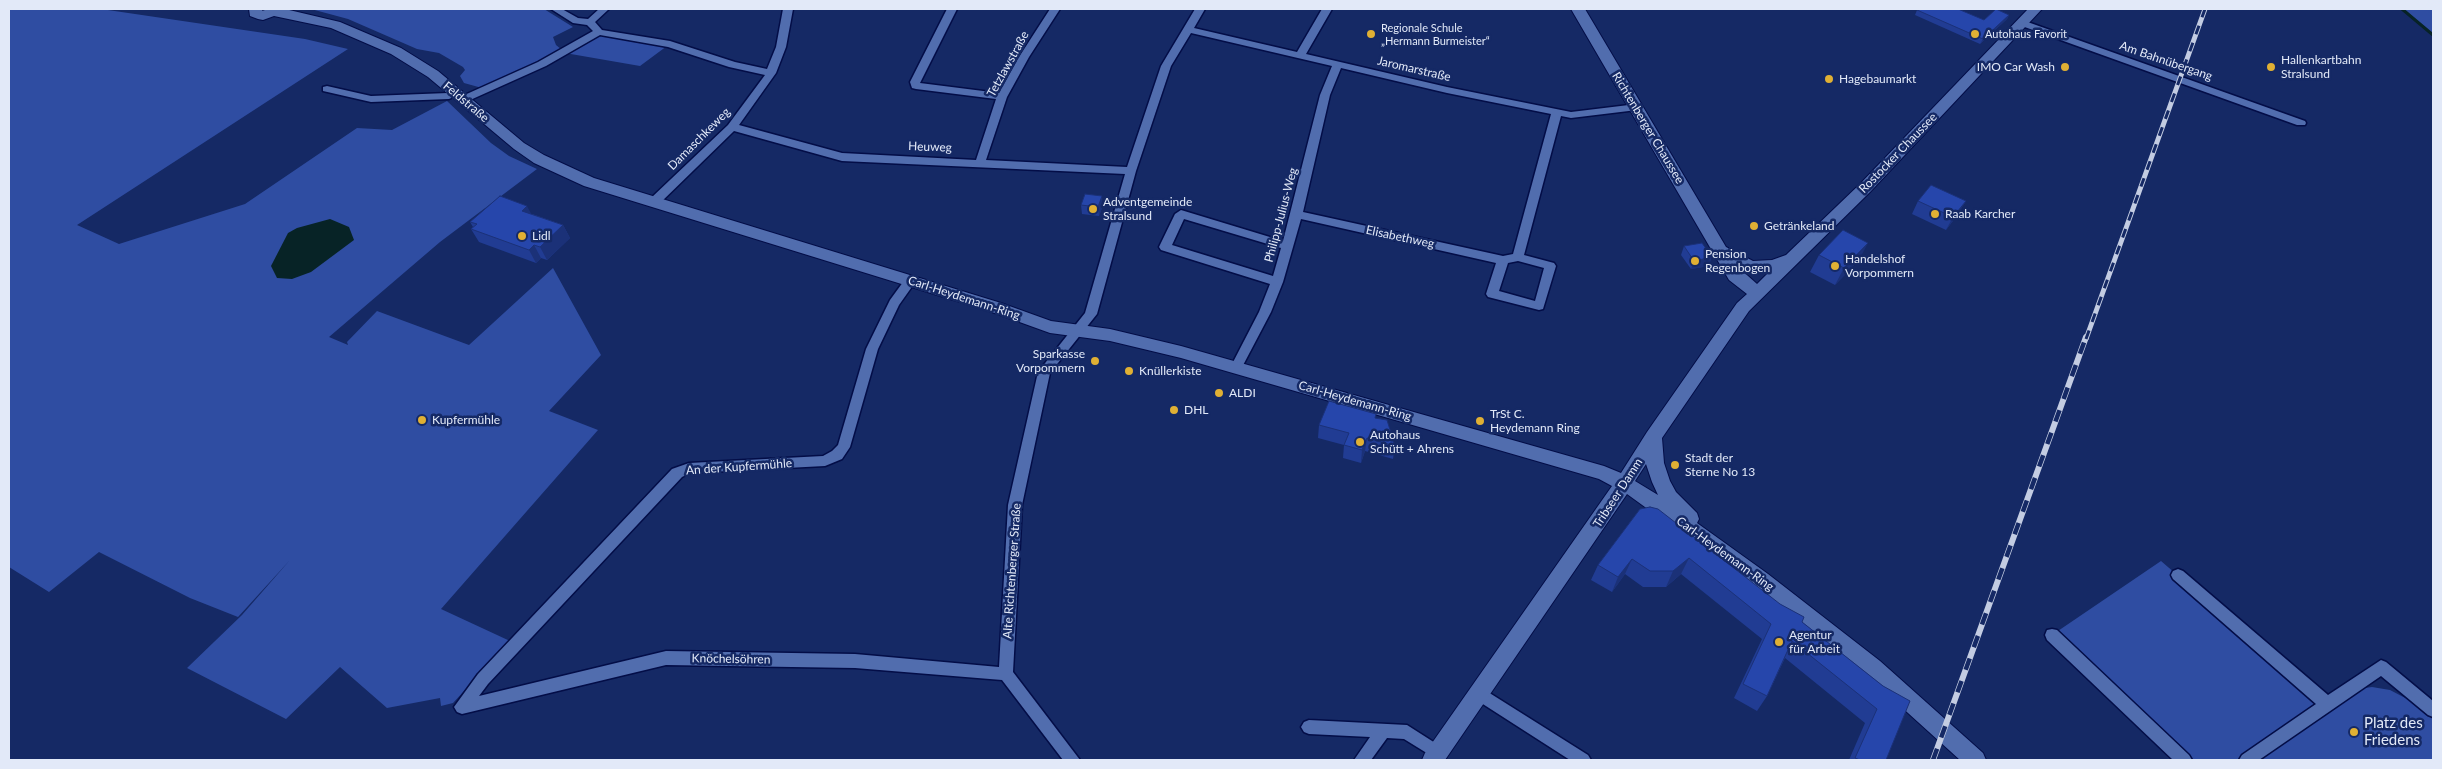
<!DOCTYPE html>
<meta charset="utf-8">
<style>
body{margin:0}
#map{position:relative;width:2442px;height:769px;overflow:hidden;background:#152965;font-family:Lato,sans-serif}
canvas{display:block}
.frame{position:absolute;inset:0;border:10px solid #e2e9f8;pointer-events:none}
</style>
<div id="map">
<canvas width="2442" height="769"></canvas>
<div class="frame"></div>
</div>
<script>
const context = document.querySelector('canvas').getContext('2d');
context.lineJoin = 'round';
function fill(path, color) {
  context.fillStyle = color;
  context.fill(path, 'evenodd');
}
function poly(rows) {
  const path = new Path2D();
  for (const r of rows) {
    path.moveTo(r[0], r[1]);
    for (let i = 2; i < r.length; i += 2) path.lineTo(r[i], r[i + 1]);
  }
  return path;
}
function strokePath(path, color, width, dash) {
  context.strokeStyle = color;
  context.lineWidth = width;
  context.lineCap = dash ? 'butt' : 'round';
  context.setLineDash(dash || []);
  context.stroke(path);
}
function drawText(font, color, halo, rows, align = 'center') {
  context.font = font + ' Lato,sans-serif';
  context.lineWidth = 5;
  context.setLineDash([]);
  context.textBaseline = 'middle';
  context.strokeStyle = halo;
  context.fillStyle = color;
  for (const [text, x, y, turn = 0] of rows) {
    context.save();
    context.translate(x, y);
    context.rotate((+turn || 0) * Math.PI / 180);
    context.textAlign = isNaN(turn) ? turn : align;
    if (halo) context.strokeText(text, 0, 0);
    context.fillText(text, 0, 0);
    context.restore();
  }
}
const green = poly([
 [9,9,101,9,305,39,348,49,77,225,119,244,245,204,357,128,392,130,447,101,491,143,509,156,537,169,440,242,329,337,348,345,347,342,377,311,469,345,553,268,601,355,549,411,598,430,441,609,510,641,453,703,441,706,440,698,387,708,340,667,286,719,187,668,242,615,290,560,238,617,190,598,99,552,49,592,9,567],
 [311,9,544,9,573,27,553,37,556,45,562,50,482,88,464,83,460,76,465,70,463,67,439,53,417,49,348,19],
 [2402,9,2433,9,2433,35,2432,34],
 [601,35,624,40,667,46,640,66,565,53],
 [2161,561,2327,704,2247,760,2184,760,2052,635],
 [2372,687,2390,690,2413,702,2433,718,2433,760,2259,760,2358,689]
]);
const water = poly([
 [330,219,349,227,354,240,311,272,292,279,277,278,271,266,288,233,297,228]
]);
const stream = poly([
 [2402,9,2433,35]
]);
const street = poly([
 [551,9,562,9,578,18,588,19,599,9,609,9,595,22,602,30,670,41,735,62,767,69,776,47,783,9,793,9,786,47,776,73,739,125,842,153,976,160,996,99,916,89,912,88,910,82,947,9,957,9,920,83,999,93,1019,57,1050,9,1060,9,1029,57,1007,97,986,160,1127,167,1161,66,1195,9,1205,9,1194,28,1297,52,1322,9,1332,9,1306,54,1447,87,1571,112,1637,104,1642,107,1637,110,1571,118,1561,116,1524,255,1554,263,1556,266,1543,309,1539,310,1488,297,1486,294,1496,263,1301,219,1283,282,1271,312,1240,371,1236,373,1230,368,1259,312,1270,284,1161,250,1159,247,1175,214,1181,210,1283,241,1320,95,1332,66,1191,33,1171,66,1136,171,1097,314,1050,373,1022,505,1013,672,1080,760,1063,760,1002,680,855,668,666,665,462,714,457,712,454,707,478,674,672,469,689,463,823,456,832,451,838,445,866,349,890,300,906,278,910,277,916,281,899,305,878,349,850,447,842,459,825,466,690,473,682,477,488,684,479,696,666,651,855,654,999,667,1008,505,1038,372,1085,313,1125,174,842,161,734,131,659,204,651,204,649,201,651,198,728,125,765,75,729,67,668,47,600,35,546,66,468,101,460,101,460,97,538,62,593,31,587,25,573,23,551,9],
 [1341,68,1447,93,1551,114,1513,254,1503,256,1303,212,1330,95,1341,68],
 [1184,219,1281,248,1273,276,1172,245,1184,219],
 [1518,261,1544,268,1535,301,1499,291,1508,263,1518,261],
 [2022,20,2305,121,2306,123,2305,125,2297,125,2019,25,2017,23,2022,20],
 [327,86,371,96,448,93,457,90,462,93,449,99,371,102,323,91,323,87,327,86],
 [2178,569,2183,571,2328,695,2381,660,2386,662,2433,701,2433,717,2428,715,2381,676,2259,760,2239,760,2242,755,2316,704,2173,579,2171,575,2173,571,2178,569],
 [2052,629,2057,630,2189,755,2192,760,2173,760,2047,640,2045,635,2047,630,2052,629],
 [1480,687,1588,755,1591,760,1570,760,1475,699,1473,694,1475,689,1480,687],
 [1309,720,1407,725,1443,748,1446,753,1443,758,1438,760,1404,739,1387,738,1371,760,1354,760,1370,737,1309,734,1304,732,1301,727,1304,722,1309,720]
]);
const secondary = poly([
 [249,9,263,9,262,11,268,9,285,9,340,22,401,48,438,71,524,143,544,155,594,178,1001,303,1051,321,1110,329,1181,346,1604,466,1621,473,1647,432,1737,303,1747,294,1729,280,1571,9,1585,9,1726,247,1753,261,1772,260,1786,255,1860,184,2028,9,2042,9,1870,192,1749,311,1662,438,1664,463,1670,481,1676,492,1697,513,1699,519,1697,523,1768,574,1880,661,1983,753,1986,760,1960,760,1866,675,1754,586,1627,494,1445,760,1422,760,1425,753,1612,486,1599,479,1181,358,1110,341,1050,333,989,311,584,186,534,163,514,149,428,77,391,54,331,28,274,16,263,20,258,19,250,16,249,9],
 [1739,268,1753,273,1769,272,1757,284,1739,268],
 [1646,464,1652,482,1658,495,1635,481,1646,464]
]);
const railFar1 = poly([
 [2086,339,2205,9]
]);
const rail = poly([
 [1933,760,2086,337]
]);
const wall = poly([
 [1917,10,1984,20,2009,15,2007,19,1980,44,1915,15],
 [1918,201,1958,214,1946,230,1912,214],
 [1081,205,1103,205,1099,216,1082,214],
 [532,214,563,225,570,238,547,260,541,258,536,263,479,242,471,229,473,227,470,222],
 [1684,246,1709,266,1691,269,1681,255],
 [1819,255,1859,260,1835,285,1810,272],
 [1376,418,1395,446,1393,459,1365,451,1361,463,1343,458,1344,445,1318,438,1319,425],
 [1640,509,1802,622,1883,686,1886,760,1849,760,1865,723,1785,658,1767,696,1757,711,1734,698,1762,639,1681,574,1666,587,1643,587,1625,574,1612,592,1591,580,1598,565]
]);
const shadedWall = poly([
 [2009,15,2007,19,1980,44,1983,39],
 [1102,196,1103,205,1099,216,1098,207],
 [1966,201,1958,214,1946,230,1953,217],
 [527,206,534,219,522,211],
 [563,225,570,238,547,260,540,247],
 [1868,243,1859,260,1835,285,1844,268],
 [534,245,541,258,536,263,529,250],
 [1712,257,1709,266,1691,269,1694,261],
 [1367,438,1365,451,1361,463,1362,450],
 [1689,558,1681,574,1666,587,1673,571],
 [1632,559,1625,574,1612,592,1618,577]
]);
const building = poly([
 [1919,9,1958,9,1984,20,1996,9,2009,15,1983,39,1917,10,1919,9],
 [1931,185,1966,201,1953,217,1918,201,1931,185],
 [1085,194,1102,196,1098,207,1081,205,1085,194],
 [500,196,527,206,522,211,563,225,540,247,534,245,529,250,471,229,477,224,470,222,500,196],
 [1843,230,1868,243,1844,268,1819,255,1843,230],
 [1702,243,1712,257,1694,261,1684,246,1702,243],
 [1329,401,1376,414,1375,418,1387,420,1395,446,1367,438,1362,450,1344,445,1349,433,1319,425,1329,401],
 [1650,507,1658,509,1780,604,1804,617,1802,622,1883,686,1910,701,1886,760,1860,760,1855,758,1877,709,1792,641,1767,696,1743,684,1771,624,1689,558,1673,571,1650,571,1632,559,1618,577,1598,565,1640,509,1650,507]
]);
const markers = [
 [1371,34,5,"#e0b034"],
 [1975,34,5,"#e0b034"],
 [2065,67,5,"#e0b034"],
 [2271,67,5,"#e0b034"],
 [1829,79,5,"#e0b034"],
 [1093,209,5,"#e0b034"],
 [1935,214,5,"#e0b034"],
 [1754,226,5,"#e0b034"],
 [522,236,5,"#e0b034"],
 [1695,261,5,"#e0b034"],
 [1835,266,5,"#e0b034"],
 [1095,361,5,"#e0b034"],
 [1129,371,5,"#e0b034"],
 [1219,393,5,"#e0b034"],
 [1174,410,5,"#e0b034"],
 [422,420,5,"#e0b034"],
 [1480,421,5,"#e0b034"],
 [1360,442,5,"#e0b034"],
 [1675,465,5,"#e0b034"],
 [1779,642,5,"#e0b034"],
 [2354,732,5,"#e0b034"]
];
const farPoinames = [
 ["Regionale Schule",1381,28],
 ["„Hermann Burmeister“",1381,41],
 ["Autohaus Favorit",1985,34]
];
const poiNames = [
 ["Hallenkartbahn",2281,60],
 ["Stralsund",2281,74],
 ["IMO Car Wash",2055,67,"right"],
 ["Hagebaumarkt",1839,79],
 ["Adventgemeinde",1103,202],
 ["Stralsund",1103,216],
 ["Raab Karcher",1945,214],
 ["Getränkeland",1764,226],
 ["Lidl",532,236],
 ["Pension",1705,254],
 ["Regenbogen",1705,268],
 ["Handelshof",1845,259],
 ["Vorpommern",1845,273],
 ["Sparkasse",1085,354,"right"],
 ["Vorpommern",1085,368,"right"],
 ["Knüllerkiste",1139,371],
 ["ALDI",1229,393],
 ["DHL",1184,410],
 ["TrSt C.",1490,414],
 ["Heydemann Ring",1490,428],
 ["Kupfermühle",432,420],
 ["Autohaus",1370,435],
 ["Schütt + Ahrens",1370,449],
 ["Stadt der",1685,458],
 ["Sterne No 13",1685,472],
 ["Agentur",1789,635],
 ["für Arbeit",1789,649]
];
const streetNames = [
 ["Am Bahnübergang",2166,61,19],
 ["Tetzlawstraße",1008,64,-61],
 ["Jaromarstraße",1414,69,13],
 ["Feldstraße",466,102,40],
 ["Richtenberger Chaussee",1648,128,59],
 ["Damaschkeweg",699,139,-45],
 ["Heuweg",930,147,2],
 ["Rostocker Chaussee",1898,153,-46],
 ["Philipp-Julius-Weg",1281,215,-75],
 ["Elisabethweg",1400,237,12],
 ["Carl-Heydemann-Ring",964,298,18],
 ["Carl-Heydemann-Ring",1355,401,16],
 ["An der Kupfermühle",739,467,-4],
 ["Tribseer Damm",1618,493,-57],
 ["Carl-Heydemann-Ring",1725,554,36],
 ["Alte Richtenberger Straße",1012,571,-86],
 ["Knöchelsöhren",731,659,1]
];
const nearPoinames = [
 ["Platz des",2364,723],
 ["Friedens",2364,740]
];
fill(green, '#2f4da2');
fill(water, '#072326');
strokePath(stream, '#072326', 3);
strokePath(street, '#030d47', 3);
strokePath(secondary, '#030d47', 2);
fill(street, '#516dae');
fill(secondary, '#516dae');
strokePath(railFar1, '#c3cce2', 5);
strokePath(rail, '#c3cce2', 6);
strokePath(railFar1, '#152965', 3, [9]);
strokePath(rail, '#152965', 4.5, [12]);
fill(wall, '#213c93');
fill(shadedWall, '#1b3178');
fill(building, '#2646ab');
strokePath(building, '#1b3178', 1);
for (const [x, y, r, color] of markers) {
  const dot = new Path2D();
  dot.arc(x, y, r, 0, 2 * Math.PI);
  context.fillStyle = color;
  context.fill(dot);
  strokePath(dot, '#152965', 2);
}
drawText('11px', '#e2e9f8', '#152965', farPoinames, 'left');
drawText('12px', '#e2e9f8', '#152965', poiNames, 'left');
drawText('12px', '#e2e9f8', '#152965', streetNames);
drawText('15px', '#e2e9f8', '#152965', nearPoinames, 'left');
</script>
